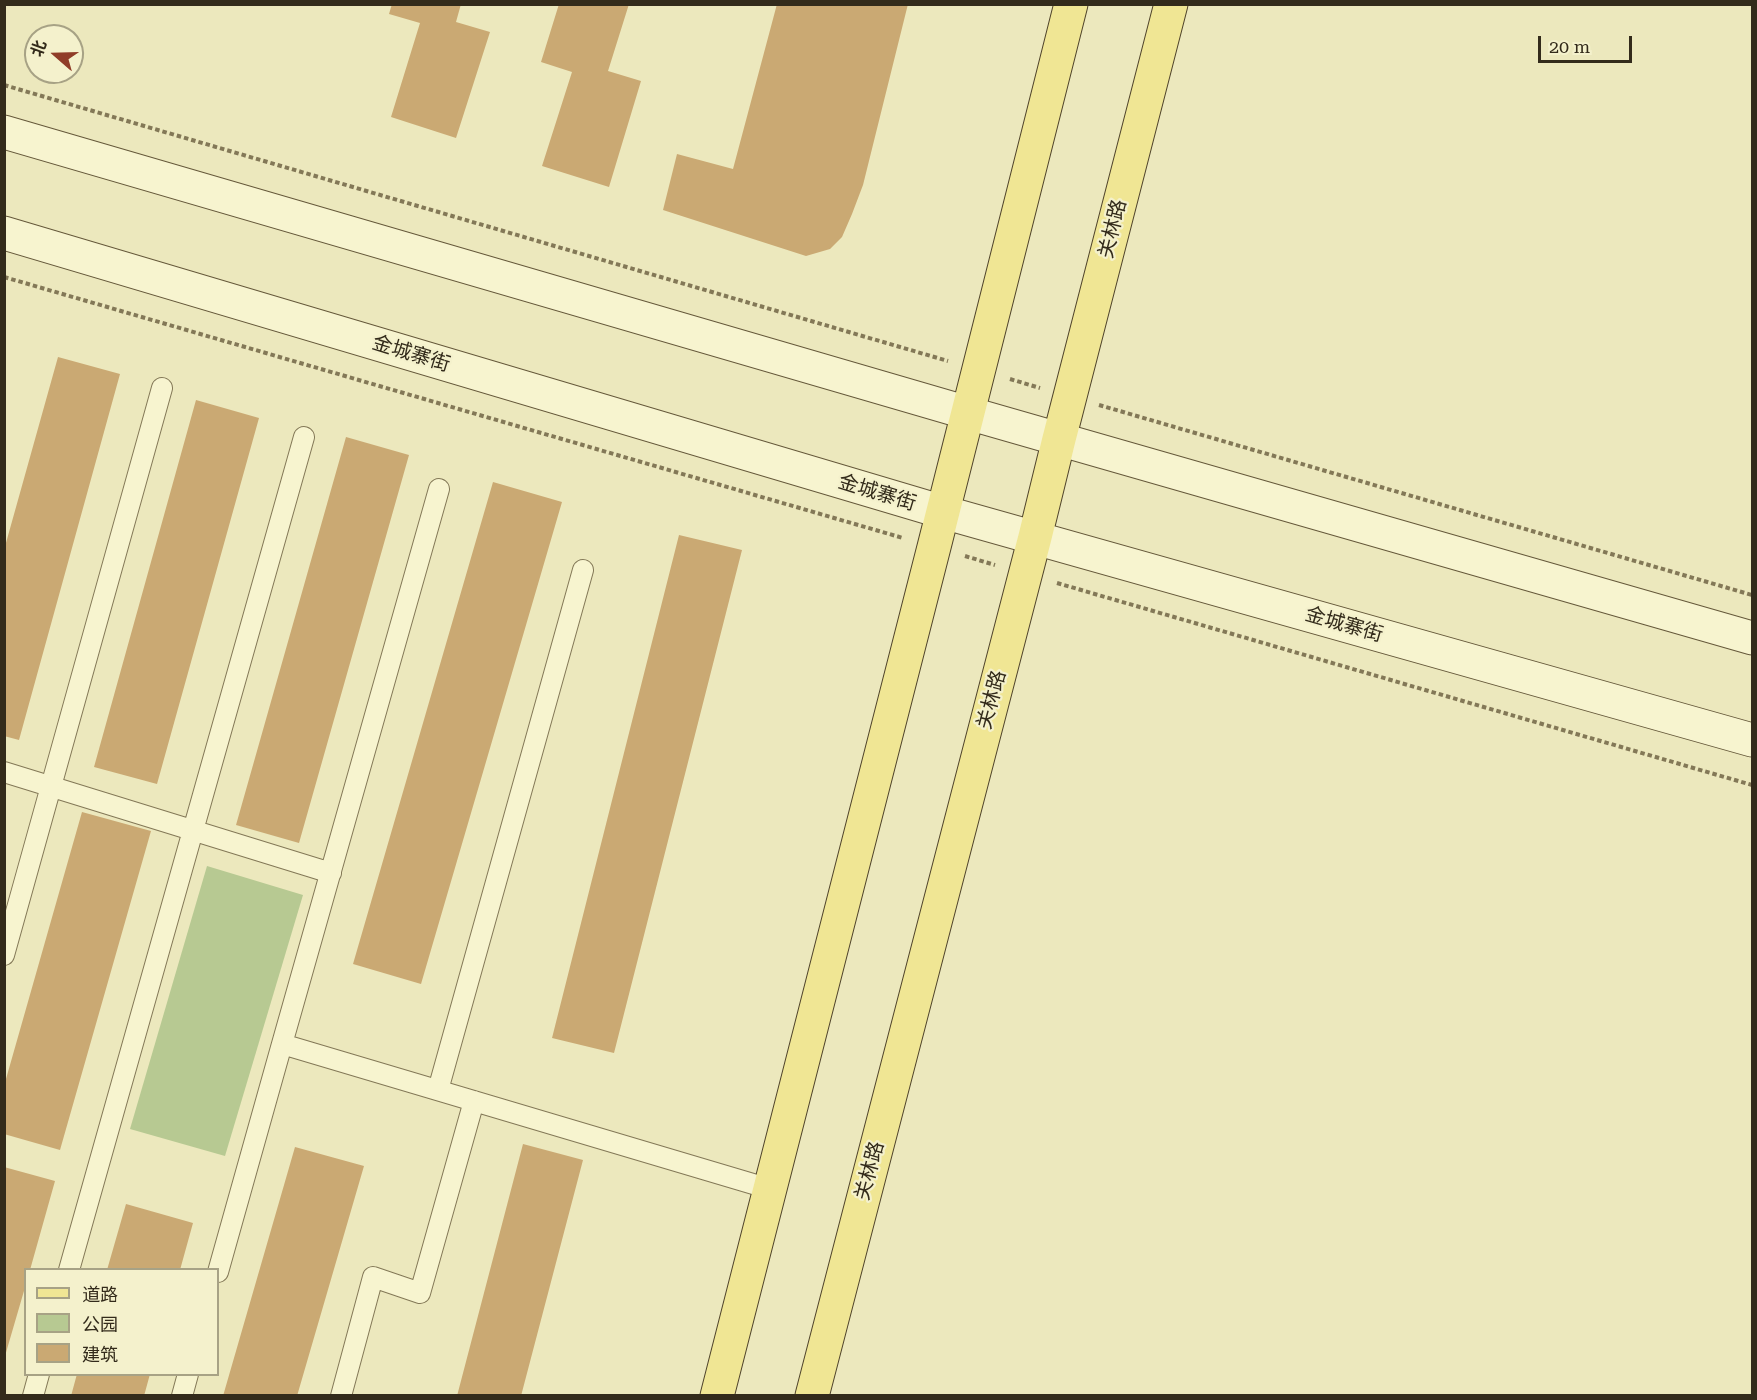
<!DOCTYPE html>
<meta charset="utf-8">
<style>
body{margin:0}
#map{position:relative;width:1757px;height:1400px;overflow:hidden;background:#ece8bd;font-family:"Roboto Serif","Noto Sans SC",serif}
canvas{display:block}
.frame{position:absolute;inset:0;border:6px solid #332b1b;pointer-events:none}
.legend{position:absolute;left:24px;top:1268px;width:195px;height:108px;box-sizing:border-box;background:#f4f1cc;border:2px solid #a7a285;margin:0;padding:8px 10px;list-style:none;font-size:18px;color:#332b1b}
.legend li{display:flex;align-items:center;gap:12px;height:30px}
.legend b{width:30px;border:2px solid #a7a285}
.north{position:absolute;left:24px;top:24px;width:60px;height:60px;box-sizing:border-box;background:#f4f1cc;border:2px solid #a7a285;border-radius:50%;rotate:290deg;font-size:16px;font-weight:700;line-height:24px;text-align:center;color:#332b1b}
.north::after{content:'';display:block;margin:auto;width:21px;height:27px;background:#903d28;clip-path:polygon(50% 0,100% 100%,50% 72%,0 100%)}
.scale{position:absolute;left:1538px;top:36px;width:94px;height:27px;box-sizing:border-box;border:3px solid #332b1b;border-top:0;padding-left:8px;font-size:18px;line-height:21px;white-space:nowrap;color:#332b1b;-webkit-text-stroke:4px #f4f1cc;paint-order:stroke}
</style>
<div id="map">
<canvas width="1757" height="1400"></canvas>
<div class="frame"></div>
<ul class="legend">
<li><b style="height:8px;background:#f0e694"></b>道路</li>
<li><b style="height:16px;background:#b7c992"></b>公园</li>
<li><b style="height:16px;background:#caa973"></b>建筑</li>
</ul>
<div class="north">北</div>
<div class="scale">20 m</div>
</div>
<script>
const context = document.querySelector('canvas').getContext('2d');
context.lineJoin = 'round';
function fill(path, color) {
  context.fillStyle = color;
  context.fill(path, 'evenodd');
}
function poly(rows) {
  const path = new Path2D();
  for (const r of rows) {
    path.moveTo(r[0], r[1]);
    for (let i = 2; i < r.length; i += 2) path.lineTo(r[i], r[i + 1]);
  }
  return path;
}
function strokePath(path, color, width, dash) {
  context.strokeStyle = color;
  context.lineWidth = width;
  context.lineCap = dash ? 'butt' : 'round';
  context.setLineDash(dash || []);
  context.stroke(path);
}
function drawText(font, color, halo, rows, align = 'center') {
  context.font = font + ' "Roboto Serif","Noto Sans SC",serif';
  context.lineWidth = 4.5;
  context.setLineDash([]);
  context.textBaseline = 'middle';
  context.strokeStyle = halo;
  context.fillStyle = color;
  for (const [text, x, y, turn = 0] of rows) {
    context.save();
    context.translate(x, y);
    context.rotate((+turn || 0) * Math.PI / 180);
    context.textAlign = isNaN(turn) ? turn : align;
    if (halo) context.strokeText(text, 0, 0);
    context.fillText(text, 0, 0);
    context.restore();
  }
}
const green = poly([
 [207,866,303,895,225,1156,130,1129]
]);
const building = poly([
 [392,4,461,4,456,22,490,32,456,138,391,117,420,23,389,14],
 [559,4,629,4,608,71,641,81,609,187,542,166,572,72,541,62],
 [777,4,908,4,863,185,852,214,842,237,830,249,806,256,663,210,677,154,733,169],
 [58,357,120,374,19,740,4,736,4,550],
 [196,400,259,418,157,784,94,767],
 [346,437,409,455,299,843,236,825],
 [493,482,562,502,421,984,353,964],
 [679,535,742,550,614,1053,552,1038],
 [82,812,151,831,60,1150,4,1134,4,1086],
 [523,1144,583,1160,521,1396,457,1396],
 [295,1147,364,1166,297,1396,223,1396],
 [4,1167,55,1181,30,1270,26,1270,26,1284,5,1356],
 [126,1204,193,1223,180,1270,107,1270],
 [77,1374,150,1374,144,1396,71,1396]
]);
const path = poly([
 [4,85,948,361],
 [4,277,903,538],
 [1010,379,1040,388],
 [1099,405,1752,595],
 [965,556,995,565],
 [1057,583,1752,785]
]);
const service = poly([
 [4,772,331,873],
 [4,955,162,388],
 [282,1044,439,489],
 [438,1090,583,570],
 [69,1270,304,437],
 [218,1272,282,1044,770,1189],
 [33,1396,39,1374],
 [182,1396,188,1374],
 [341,1396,373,1277,420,1293,474,1101]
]);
const secondary = poly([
 [4,132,968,413,1752,638],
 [4,233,943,512,1752,740]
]);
const primary = poly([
 [717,1396,934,547,1071,4],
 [812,1396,1035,537,1059,439,1171,4]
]);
const streetNames = [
 ["关林路",1113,229,-76],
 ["金城寨街",411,354,17],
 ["金城寨街",877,493,17],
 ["金城寨街",1344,625,16],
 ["关林路",992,700,-75],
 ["关林路",870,1171,-75]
];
fill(green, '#b7c992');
fill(building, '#caa973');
strokePath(service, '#837857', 22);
strokePath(secondary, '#65583a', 35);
strokePath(primary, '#50442b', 35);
strokePath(path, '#837857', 4, [4.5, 3]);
strokePath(service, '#f7f4cf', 20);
strokePath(secondary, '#f7f4cf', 33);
strokePath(primary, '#f0e694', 33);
drawText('20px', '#332b1b', '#f4f1cc', streetNames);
</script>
